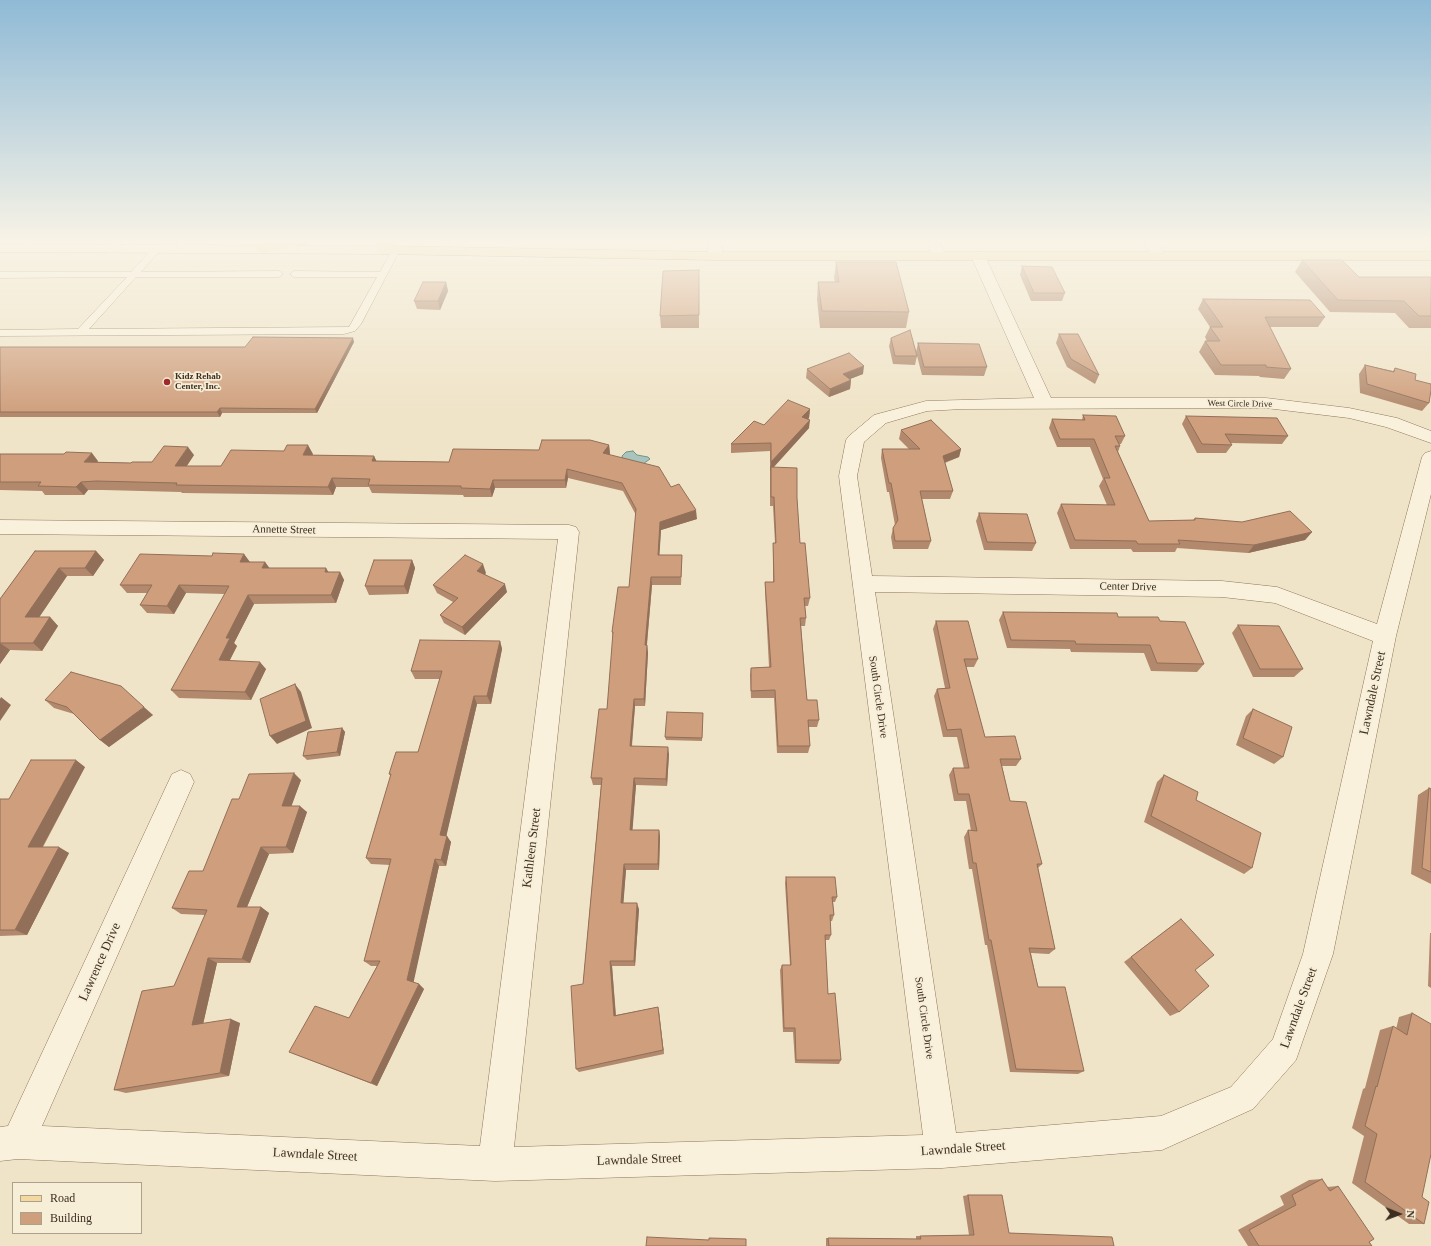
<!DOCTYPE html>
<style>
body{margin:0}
#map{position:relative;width:1431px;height:1246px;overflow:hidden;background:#f0e4c8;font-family:"Times New Roman",serif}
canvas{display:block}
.legend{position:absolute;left:12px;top:1182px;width:130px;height:52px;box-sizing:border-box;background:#f7eed8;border:1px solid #ada18e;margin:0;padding:5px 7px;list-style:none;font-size:12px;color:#3d2e20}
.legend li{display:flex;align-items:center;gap:8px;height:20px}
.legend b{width:20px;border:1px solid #ada18e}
.north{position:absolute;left:1379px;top:1194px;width:40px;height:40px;-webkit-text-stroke:3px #f7eed8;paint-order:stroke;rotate:91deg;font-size:11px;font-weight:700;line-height:16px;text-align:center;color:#3d2e20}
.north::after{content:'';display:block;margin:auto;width:14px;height:18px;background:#3d2e20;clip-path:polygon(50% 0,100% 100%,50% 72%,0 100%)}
</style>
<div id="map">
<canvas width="1431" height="1246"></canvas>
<ul class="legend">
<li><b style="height:5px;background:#f3d9a0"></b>Road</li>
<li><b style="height:11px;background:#cf9f7d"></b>Building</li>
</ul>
<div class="north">N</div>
</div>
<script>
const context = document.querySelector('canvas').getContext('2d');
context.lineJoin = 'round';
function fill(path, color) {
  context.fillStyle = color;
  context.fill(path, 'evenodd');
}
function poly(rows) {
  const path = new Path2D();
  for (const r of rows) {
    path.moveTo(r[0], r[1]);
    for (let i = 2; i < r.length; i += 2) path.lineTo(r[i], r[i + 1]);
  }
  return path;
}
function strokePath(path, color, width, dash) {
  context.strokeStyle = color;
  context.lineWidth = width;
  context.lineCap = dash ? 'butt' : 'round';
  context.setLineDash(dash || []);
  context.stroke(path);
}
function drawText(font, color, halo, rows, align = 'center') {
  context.font = font + ' "Times New Roman",serif';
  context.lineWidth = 3.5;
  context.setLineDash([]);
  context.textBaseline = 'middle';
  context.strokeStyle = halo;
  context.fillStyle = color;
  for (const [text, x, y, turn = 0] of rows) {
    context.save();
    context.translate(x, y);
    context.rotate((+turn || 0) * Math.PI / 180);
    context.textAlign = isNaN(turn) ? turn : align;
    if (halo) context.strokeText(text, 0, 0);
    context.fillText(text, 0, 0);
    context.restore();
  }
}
const water = poly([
 [633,451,637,455,648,457,650,459,640,466,623,459,622,456,626,452,633,451]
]);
const service = poly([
 [0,240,7,240,0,245,0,240],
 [114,240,123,240,114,251,108,251,107,249,114,240],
 [180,240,189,240,181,251,175,251,174,249,180,240],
 [154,247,157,247,161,249,141,272,279,271,283,274,279,277,136,277,89,329,349,327,377,277,294,277,290,274,294,271,380,272,393,248,396,248,400,250,361,324,355,331,344,334,0,336,0,330,78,329,127,277,0,278,0,272,131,272,154,247]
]);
const minor = poly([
 [708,240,722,240,722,256,720,259,715,260,710,259,708,256,708,240],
 [926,240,940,240,945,256,943,259,938,260,933,259,926,240],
 [1142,240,1155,240,1166,256,1164,259,1159,260,1154,259,1142,240],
 [978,252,983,253,985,256,1051,398,1266,398,1349,408,1397,418,1431,431,1431,443,1386,427,1349,418,1266,408,962,409,927,411,886,423,864,442,857,476,872,576,1222,581,1277,587,1377,624,1422,457,1425,453,1431,451,1431,494,1396,636,1333,954,1296,1060,1253,1109,1162,1150,942,1168,495,1181,18,1159,0,1161,0,1127,8,1126,172,774,181,770,190,774,194,782,42,1126,480,1146,558,539,0,534,0,520,569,525,576,527,579,532,514,1147,923,1135,839,476,846,440,849,436,874,415,926,401,1034,398,971,256,973,253,978,252],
 [875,592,1222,597,1275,603,1373,641,1303,954,1273,1039,1231,1087,1161,1116,956,1133,875,592]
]);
const secondary = poly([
 [0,244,383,246,388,247,390,250,388,253,383,254,0,252,0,244]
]);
const primary = poly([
 [283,240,309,240,308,243,264,253,259,252,257,249,259,246,283,240],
 [380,240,394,240,391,246,715,252,1431,252,1431,260,715,260,383,254,378,253,376,250,380,240]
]);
const wall = poly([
 [1302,260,1359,277,1431,277,1431,328,1409,328,1395,313,1330,312,1295,272],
 [836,262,909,312,906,328,820,328,817,299,818,282,835,282,834,278],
 [1022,266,1065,293,1062,301,1031,301,1020,275],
 [699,270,699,328,661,328,660,316],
 [446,282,448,291,440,310,417,309,414,301],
 [1203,299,1325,317,1318,327,1270,327,1291,369,1284,379,1260,377,1259,376,1215,375,1199,352,1205,341,1207,341,1205,337,1210,327,1198,309],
 [1059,334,1099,375,1095,384,1067,367,1056,343],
 [891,338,917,356,915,365,893,364,889,346],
 [354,342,317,413,222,413,220,417,0,417,0,347,245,347],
 [918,343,987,367,984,376,922,375,916,352],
 [1365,365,1393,371,1395,368,1415,380,1429,403,1422,411,1360,393,1359,374],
 [807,369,863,374,850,379,851,380,850,389,829,397,806,378],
 [810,409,809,418,808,419,809,428,774,467,797,498,800,543,810,598,808,606,805,606,806,618,805,626,801,626,807,700,819,720,817,727,808,727,810,746,808,753,777,753,774,698,751,698,750,675,751,668,769,667,765,591,765,582,773,582,773,543,775,543,773,506,770,506,770,451,731,453,731,444,764,425],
 [1083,415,1125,436,1121,444,1119,444,1120,446,1118,452,1149,521,1193,520,1195,518,1312,532,1305,540,1248,553,1177,548,1175,552,1133,552,1131,549,1070,549,1057,513,1061,504,1107,505,1099,486,1103,479,1090,447,1057,447,1049,428,1052,419,1082,420],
 [1186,416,1288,436,1282,444,1230,443,1232,445,1226,453,1197,453,1182,424],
 [901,430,961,449,959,457,945,463,953,491,950,499,922,499,931,541,928,549,893,549,891,537,893,528,895,525,889,492,887,492,881,458,882,449,909,449,899,439],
 [609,445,610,454,609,455,671,487,697,519,661,530,659,555,682,555,682,563,681,585,652,585,647,645,648,653,645,706,635,706,632,746,669,754,667,786,636,785,632,830,659,830,660,837,659,870,626,870,623,903,639,909,635,966,612,966,616,1015,658,1007,664,1054,579,1072,576,1069,583,984,601,785,593,785,591,778,607,709,613,638,612,632,629,587,636,515,623,491,568,478,566,488,495,488,492,497,464,497,463,495,372,493,369,487,336,487,333,495,182,493,181,492,103,490,88,490,84,495,45,495,42,491,0,490,0,454,98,461,97,462,131,463,152,462,194,455,187,466,221,466,313,454,312,455,374,456,376,461,449,462,539,450],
 [979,513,1036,543,1032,551,984,550,976,521],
 [35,551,96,551,104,560,93,576,67,576,39,617,50,617,58,626,42,651,10,650,0,664,0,599],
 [244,554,249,562,265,562,269,568,329,572,340,572,344,580,336,603,254,604,234,643,237,646,229,661,266,669,251,700,179,698,171,690,225,594,186,593,174,614,147,613,140,605,147,593,127,593,120,585,212,556],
 [412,560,415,568,408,594,369,595,365,586],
 [486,573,485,574,507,592,465,635,444,623,440,615,453,602,437,593,433,585],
 [1003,612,1118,617,1160,621,1204,664,1197,672,1151,671,1144,653,1071,652,1070,649,1007,648,999,620],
 [936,621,978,659,974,667,966,667,985,737,1021,759,1016,766,1002,766,1010,801,1042,864,1038,868,1055,949,1049,954,1031,953,1038,987,1084,1071,1078,1074,1010,1072,987,945,985,945,972,869,969,869,964,837,968,830,971,831,966,801,954,801,949,775,953,768,964,768,957,737,943,737,934,696,937,689,945,688,933,629],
 [1238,625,1303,669,1294,677,1253,677,1232,633],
 [500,641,502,649,491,704,477,704,446,836,451,842,446,866,439,866,413,982,419,984,424,989,377,1086,289,1052,349,1018,377,966,371,966,364,961,390,865,371,864,366,858,391,776,389,774,418,752,440,679,415,679,411,671],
 [45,700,153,715,109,747,100,740,74,714,54,708],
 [1253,709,1283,757,1274,764,1236,745,1246,716],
 [703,713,702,741,666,740,665,737],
 [342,728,345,732,340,756,307,760,303,756],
 [85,767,43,847,69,853,27,935,0,936,0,799,9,799],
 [1164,775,1196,800,1252,868,1244,874,1144,822,1157,782],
 [301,780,291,806,307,812,293,853,269,854,247,907,261,907,269,913,250,963,217,963,203,1024,240,1023,229,1076,126,1093,114,1090,174,986,205,915,181,914,172,908,203,871,239,799],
 [1429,788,1431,789,1431,884,1411,874,1418,795],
 [786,877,837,897,835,902,833,902,834,915,832,921,830,921,831,935,829,940,825,940,828,994,841,1060,839,1064,795,1063,793,1032,783,1032,780,970,782,965,790,965,785,883],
 [1181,919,1195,970,1179,1012,1170,1016,1124,962],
 [1430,933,1431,933,1431,988,1428,986],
 [1412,1013,1422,1197,1424,1224,1409,1224,1352,1183,1364,1136,1352,1128,1363,1089,1365,1088,1380,1030,1393,1026,1396,1029,1399,1017],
 [1322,1179,1327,1187,1338,1186,1372,1246,1248,1246,1238,1230,1284,1205,1280,1196,1309,1180],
 [968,1195,1009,1233,1114,1246,826,1246,826,1238,916,1239,916,1236,969,1235,963,1196]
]);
const shadedWall = poly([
 [446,282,448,291,440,310,438,301],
 [353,338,354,342,317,413,315,409],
 [864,366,863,374,842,382,843,374],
 [851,380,850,389,829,397,830,389],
 [220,408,222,413,220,417,217,412],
 [810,409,809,418,801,425,802,417],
 [810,420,809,428,770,471,771,462],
 [308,445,313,454,308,464,303,455],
 [609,445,610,454,605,462,603,453],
 [188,447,194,455,181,474,175,466],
 [961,449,959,457,940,464,943,456],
 [92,453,98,461,91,471,84,462],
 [374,456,378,464,372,461],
 [567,469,568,478,566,488,565,480],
 [332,478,336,487,333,495,328,487],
 [493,480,495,488,492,497,490,489],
 [81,482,88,490,84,495,76,487],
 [696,510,697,519,661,530,659,563,658,555,660,522],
 [1312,532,1305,540,1248,553,1254,545],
 [96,551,104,560,93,576,85,568],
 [244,554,250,562,240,562],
 [412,560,415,568,408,594,404,586],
 [265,562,271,570,262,568],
 [483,564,486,573,480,579,477,571],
 [59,568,67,576,34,625,25,617],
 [326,568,331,576,325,572],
 [340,572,344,580,336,603,331,595],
 [651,577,652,585,646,653,645,645],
 [505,584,507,592,465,635,462,627],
 [179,585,186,593,174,614,167,606],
 [248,595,254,604,234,643,237,646,226,668,219,660,226,638],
 [50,617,58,626,42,651,33,643],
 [500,641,502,649,491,704,487,696],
 [0,643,10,650,0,664],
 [647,645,648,653,645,706,644,699],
 [260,662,266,669,251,700,245,692],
 [295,684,301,692,312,728,277,744,270,736],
 [474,696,477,704,445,842,440,835],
 [1,697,11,705,0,721,0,699],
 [634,699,635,706,631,753,630,746],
 [144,707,153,715,109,747,100,740],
 [342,728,345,732,340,756,337,752],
 [668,747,669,754,667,786,666,779],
 [76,760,85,767,39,853,28,847],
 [294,773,301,780,289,813,282,806],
 [634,778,636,785,632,837,630,830],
 [300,806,307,812,293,853,286,847],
 [659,830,660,837,659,870,658,864],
 [447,836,451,842,446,866,441,860],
 [59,847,69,853,27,935,15,930],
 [261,847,269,854,245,912,237,907],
 [435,859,439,866,413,985,407,980],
 [624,864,626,870,623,909,621,903],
 [637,903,639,909,635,966,634,961],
 [261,907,269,913,250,963,242,959],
 [208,958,217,963,202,1029,192,1025],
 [610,961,612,966,616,1020,614,1016],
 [419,984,424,989,377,1086,371,1083],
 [658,1007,659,1011,664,1054,663,1050],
 [231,1019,240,1023,229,1076,220,1073]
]);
const building = poly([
 [1302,260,1342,260,1359,277,1431,277,1431,316,1419,316,1404,301,1338,300,1302,260],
 [836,262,896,262,909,312,822,311,818,282,839,282,836,262],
 [1022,266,1052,267,1065,293,1034,293,1022,266],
 [699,270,699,315,660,316,663,271,699,270],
 [423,282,446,282,438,301,414,301,423,282],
 [1203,299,1310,300,1325,317,1265,317,1291,369,1266,367,1266,365,1221,365,1205,341,1220,341,1210,327,1223,327,1203,299],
 [910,330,917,356,895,356,891,338,910,330],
 [1059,334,1078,334,1099,375,1071,359,1059,334],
 [253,337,353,338,315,409,220,408,217,412,0,412,0,347,245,347,253,337],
 [918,343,979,344,987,367,924,367,918,343],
 [849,353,864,366,843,374,851,380,830,389,807,369,849,353],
 [1365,365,1394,372,1395,368,1416,374,1415,380,1431,384,1431,390,1429,403,1367,384,1365,365],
 [788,400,810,409,802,417,810,420,771,462,771,443,731,444,754,421,764,425,788,400],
 [1083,415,1116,416,1125,436,1115,436,1120,446,1115,446,1149,521,1195,520,1195,518,1242,522,1290,511,1312,532,1254,545,1178,540,1180,544,1138,544,1136,541,1075,540,1061,504,1115,505,1104,478,1110,478,1094,439,1060,439,1052,419,1085,420,1083,415],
 [1186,416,1277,418,1288,436,1225,434,1232,445,1202,444,1186,416],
 [931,420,961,449,943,456,953,491,920,491,931,541,895,541,893,528,898,520,891,483,889,483,882,449,920,449,901,430,931,420],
 [542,440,590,440,609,445,603,453,659,467,671,487,679,484,696,510,660,522,658,555,682,555,681,577,651,577,645,645,647,645,644,699,634,699,630,746,668,747,666,779,634,778,630,830,659,830,658,864,624,864,621,903,637,903,634,961,610,961,614,1016,658,1007,663,1050,576,1069,571,986,583,984,602,778,591,778,599,709,607,709,613,632,612,632,618,587,629,587,636,509,622,483,567,469,565,480,493,480,490,489,461,488,461,486,368,485,370,479,332,478,328,487,176,485,177,483,96,481,81,482,76,487,38,486,41,482,0,482,0,454,64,454,66,452,92,453,84,462,131,463,132,462,152,462,164,446,188,447,175,466,221,466,231,450,284,451,287,445,308,445,303,455,374,456,372,461,449,462,453,449,539,450,542,440],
 [771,467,797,468,797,498,800,543,805,543,810,598,804,598,806,618,800,618,804,667,807,700,817,700,819,720,808,720,810,746,778,746,775,690,751,691,751,668,771,667,765,582,774,582,773,543,776,543,774,497,771,497,771,467],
 [979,513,1027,514,1036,543,987,542,979,513],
 [35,551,96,551,85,568,59,568,25,617,50,617,33,643,0,643,0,599,35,551],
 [213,553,244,554,240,562,265,562,262,568,326,568,325,572,340,572,331,595,248,595,226,638,230,638,219,660,260,662,245,692,171,690,229,586,179,585,167,606,140,605,152,585,120,585,140,554,212,556,213,553],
 [465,555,483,564,477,571,505,584,462,627,440,615,458,598,433,585,465,555],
 [374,560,412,560,404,586,365,586,374,560],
 [1003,612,1117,613,1118,617,1158,617,1160,621,1185,622,1204,664,1157,663,1150,645,1076,644,1075,641,1011,640,1003,612],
 [936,621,968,621,978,659,964,659,985,737,1015,736,1021,759,1000,759,1010,801,1026,802,1042,864,1037,864,1055,949,1029,948,1038,987,1065,987,1084,1071,1016,1069,991,940,989,940,976,863,973,863,968,830,977,831,969,794,958,794,953,768,969,768,961,729,947,730,937,689,950,688,936,621],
 [1238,625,1279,626,1303,669,1260,669,1238,625],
 [420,640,500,641,487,696,474,696,440,835,447,836,441,860,435,859,407,980,419,984,371,1083,289,1052,315,1006,349,1018,380,961,364,961,391,859,366,858,391,774,389,774,396,752,418,752,442,671,411,671,420,640],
 [71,672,121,686,144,707,100,740,67,707,45,700,71,672],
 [295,684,306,721,270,736,260,699,295,684],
 [1253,709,1292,727,1283,757,1243,738,1253,709],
 [667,712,703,713,702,738,665,737,667,712],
 [342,728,337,752,303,756,308,732,342,728],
 [31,760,76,760,28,847,59,847,15,930,0,930,0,799,9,799,31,760],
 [294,773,282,806,300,806,286,847,261,847,237,907,261,907,242,959,208,958,192,1025,231,1019,220,1073,114,1090,142,991,174,986,207,910,172,908,189,871,203,871,232,799,239,799,249,774,294,773],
 [1164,775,1198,792,1196,800,1261,833,1252,868,1151,816,1164,775],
 [1429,788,1431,789,1431,872,1422,868,1429,788],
 [786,877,835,877,837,897,832,897,834,915,830,915,831,935,825,935,828,994,835,993,841,1060,796,1060,795,1028,784,1028,782,965,791,965,786,877],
 [1181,919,1214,955,1195,970,1209,986,1179,1012,1131,957,1181,919],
 [1412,1013,1431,1024,1431,1154,1422,1197,1429,1202,1424,1224,1365,1182,1377,1134,1365,1126,1376,1086,1377,1087,1393,1026,1407,1035,1412,1013],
 [1322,1179,1330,1191,1338,1186,1374,1239,1369,1242,1372,1246,1259,1246,1249,1230,1296,1205,1292,1195,1322,1179],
 [968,1195,1002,1195,1009,1233,1112,1237,1114,1246,829,1246,828,1238,921,1239,920,1236,974,1235,968,1195],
 [647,1237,709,1240,709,1238,746,1239,746,1246,646,1246,647,1237]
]);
const markers = [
 [167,382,4,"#9e2a2b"]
];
const farPoinames = [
 ["Kidz Rehab",175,377],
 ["Center, Inc.",175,387]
];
const farStreetnames = [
 ["West Circle Drive",1240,404,1]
];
const streetNames = [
 ["Annette Street",284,530,1],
 ["Center Drive",1128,587,1],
 ["South Circle Drive",878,697,82],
 ["South Circle Drive",924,1018,82]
];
const nearStreetnames = [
 ["Lawndale Street",1373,693,-78],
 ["Kathleen Street",532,848,-83],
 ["Lawrence Drive",100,962,-66],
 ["Lawndale Street",1299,1008,-70],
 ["Lawndale Street",963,1149,-4],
 ["Lawndale Street",315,1155,3],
 ["Lawndale Street",639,1160,-2]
];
fill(water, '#a9c4bc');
strokePath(water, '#6f938a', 1);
strokePath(service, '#8d765c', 1);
strokePath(minor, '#8d765c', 1);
strokePath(secondary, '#6f573f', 1);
strokePath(primary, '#5b4430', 1);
fill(service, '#faf1dc');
fill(minor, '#faf1dc');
fill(secondary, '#faf1dc');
fill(primary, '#f3d9a0');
fill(wall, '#b2896c');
fill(shadedWall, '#916f58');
fill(building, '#cf9f7d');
strokePath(building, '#916f58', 1);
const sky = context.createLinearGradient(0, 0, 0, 415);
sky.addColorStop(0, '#8fbad6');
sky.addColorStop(0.58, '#f8f3e6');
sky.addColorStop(1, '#f8f3e600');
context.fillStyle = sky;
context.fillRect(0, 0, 1431, 415);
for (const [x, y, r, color] of markers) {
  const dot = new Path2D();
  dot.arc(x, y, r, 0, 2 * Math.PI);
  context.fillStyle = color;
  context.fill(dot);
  strokePath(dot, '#f7eed8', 1.5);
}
drawText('bold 9px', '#3d2e20', '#f7eed8', farPoinames, 'left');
drawText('9px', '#3d2e20', '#f7eed8', farStreetnames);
drawText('11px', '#3d2e20', '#f7eed8', streetNames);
drawText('13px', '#3d2e20', '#f7eed8', nearStreetnames);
</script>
